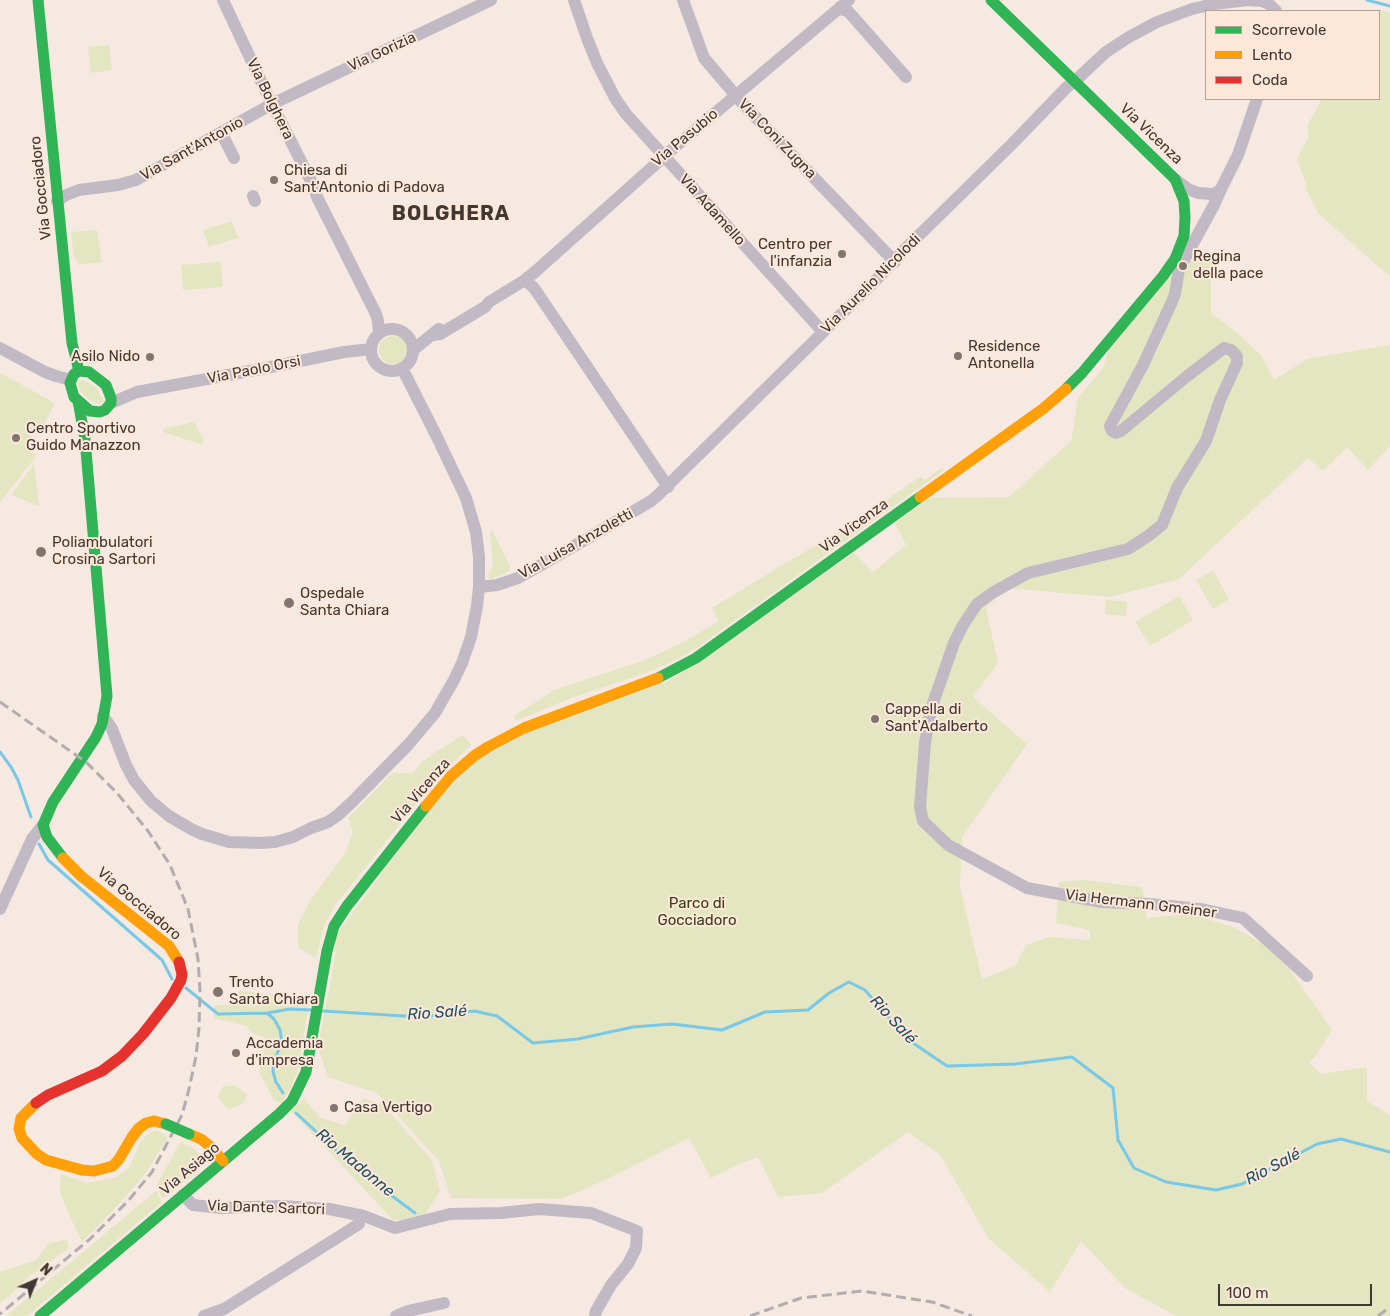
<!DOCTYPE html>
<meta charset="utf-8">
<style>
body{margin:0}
#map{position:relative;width:1390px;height:1316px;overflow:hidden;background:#f5e9e1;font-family:Rubik,sans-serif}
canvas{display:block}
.legend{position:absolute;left:1205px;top:10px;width:175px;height:90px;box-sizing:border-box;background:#fde7d9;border:1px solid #b2a196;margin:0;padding:6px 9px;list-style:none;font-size:15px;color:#413832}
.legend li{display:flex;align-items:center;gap:10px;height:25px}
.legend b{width:25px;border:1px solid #b2a196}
.north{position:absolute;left:10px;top:1256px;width:50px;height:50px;-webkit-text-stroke:4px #fde7d9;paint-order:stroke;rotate:44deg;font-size:14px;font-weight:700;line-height:20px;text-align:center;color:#413832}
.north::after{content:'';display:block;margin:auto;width:18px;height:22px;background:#413832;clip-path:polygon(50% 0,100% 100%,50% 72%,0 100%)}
.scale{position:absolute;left:1218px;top:1284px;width:154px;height:22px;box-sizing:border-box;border:2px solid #413832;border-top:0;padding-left:6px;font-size:15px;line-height:18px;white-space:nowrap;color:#413832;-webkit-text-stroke:4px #fde7d9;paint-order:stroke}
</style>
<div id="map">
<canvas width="1390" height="1316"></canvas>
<ul class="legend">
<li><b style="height:6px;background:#30b455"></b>Scorrevole</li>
<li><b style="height:6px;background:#ff9f0a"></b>Lento</li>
<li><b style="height:6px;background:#e5322d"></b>Coda</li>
</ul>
<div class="north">N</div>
<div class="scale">100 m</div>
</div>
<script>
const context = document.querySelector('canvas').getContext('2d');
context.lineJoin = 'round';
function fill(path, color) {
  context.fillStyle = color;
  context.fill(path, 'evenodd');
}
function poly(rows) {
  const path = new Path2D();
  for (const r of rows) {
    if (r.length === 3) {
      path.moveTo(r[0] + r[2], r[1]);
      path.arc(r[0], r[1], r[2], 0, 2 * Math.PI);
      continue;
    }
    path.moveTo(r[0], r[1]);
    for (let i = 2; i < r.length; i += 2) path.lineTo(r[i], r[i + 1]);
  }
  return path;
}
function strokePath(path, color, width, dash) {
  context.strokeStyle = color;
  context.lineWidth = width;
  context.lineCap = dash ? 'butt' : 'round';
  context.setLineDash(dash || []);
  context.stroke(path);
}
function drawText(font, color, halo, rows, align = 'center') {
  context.font = font + ' Rubik,sans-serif';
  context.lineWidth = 4;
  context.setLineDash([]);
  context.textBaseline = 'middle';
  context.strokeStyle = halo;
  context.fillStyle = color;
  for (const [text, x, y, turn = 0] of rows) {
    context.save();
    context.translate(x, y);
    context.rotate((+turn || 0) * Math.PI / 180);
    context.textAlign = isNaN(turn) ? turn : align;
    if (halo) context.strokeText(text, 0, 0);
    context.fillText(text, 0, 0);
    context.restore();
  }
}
const green = poly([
 [1378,9,1390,13,1390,276,1373,262,1318,213,1306,189,1306,183,1297,159,1308,138,1308,124,1322,99,1379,99,1379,11,1377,11],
 [109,45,112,70,91,73,88,47],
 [232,221,238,238,209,247,203,230],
 [97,230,102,262,78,265,77,259,74,259,71,232],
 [1178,260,1211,262,1211,313,1236,332,1261,355,1274,380,1307,359,1390,345,1390,446,1368,470,1347,447,1323,471,1308,458,1179,579,1110,597,1007,588,986,608,998,663,973,697,1027,744,962,837,960,887,982,979,1015,966,1026,945,1049,937,1090,940,1090,930,1056,923,1059,882,1082,880,1142,887,1147,918,1190,914,1230,926,1264,944,1290,970,1332,1030,1317,1054,1309,1063,1321,1074,1367,1067,1367,1101,1390,1115,1390,1316,1176,1316,1125,1288,1081,1241,1050,1292,989,1239,940,1155,908,1132,822,1193,778,1197,758,1157,739,1164,711,1178,689,1138,605,1180,561,1199,451,1198,439,1161,377,1093,328,1077,318,1047,336,952,334,938,429,809,476,761,527,733,669,681,854,553,873,572,906,545,895,523,930,498,1009,497,1071,441,1078,398,1103,368,1109,348],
 [221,262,223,287,183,290,181,265],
 [393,350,14],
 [0,373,55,403,40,432,35,430,26,448,37,455,0,502],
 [81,380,89,382,97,389,104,401,100,404,88,399,79,389,78,383],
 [194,422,204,440,202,443,200,444,163,432,163,429],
 [34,464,39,506,11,495],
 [942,468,944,470,698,647,676,660,648,672,571,698,516,721,514,716,554,690,642,661,678,645,719,621,712,608,789,561,839,532,920,477,925,480],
 [492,530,510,566,510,570,508,572,490,579,487,575,493,567,490,533,490,531],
 [1213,571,1229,599,1213,609,1196,580],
 [1179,596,1193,620,1150,646,1135,622],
 [1106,600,1127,602,1126,616,1105,614],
 [463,735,471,745,435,780,336,904,324,926,316,958,299,948,298,944,298,924,310,901,346,852,353,832,348,818,392,773,412,773,423,761,436,752],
 [238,991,310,997,298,1071,290,1089,281,1103,274,1100,259,1072,267,1038,254,1034,246,1026,214,1018,215,1005,231,1005,231,994,238,994],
 [234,1085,247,1094,244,1102,229,1110,218,1098,222,1087],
 [363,1098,383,1105,432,1160,440,1191,422,1219,393,1220,291,1111,304,1099,321,1118,345,1125],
 [156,1130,168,1137,145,1174,119,1204,82,1242,64,1203,60,1192,61,1174,86,1183,114,1178,129,1168,140,1142,148,1134],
 [181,1141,196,1150,201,1158,198,1171,163,1199,156,1186],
 [156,1191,162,1202,27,1316,6,1316],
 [64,1240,68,1241,69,1246,66,1251,61,1253,43,1268,28,1277,14,1292,0,1303,0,1272,36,1260,47,1245,50,1243]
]);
const stream = poly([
 [1367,0,1390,6],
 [0,752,11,767,18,780,31,817],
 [39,844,48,860,162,960,172,979],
 [186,988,218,1014,267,1013,290,1009,312,1010],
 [323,1011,420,1017,474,1011,497,1016,533,1043,578,1039,633,1027,672,1024,722,1030,765,1012,808,1010,829,993,849,982,865,990,907,1039,947,1066,1015,1064,1072,1057,1113,1088,1118,1140,1134,1168,1166,1182,1216,1190,1242,1184,1317,1144,1341,1139,1390,1152],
 [267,1013,274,1019,280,1030,282,1042,274,1061,273,1072,276,1082,283,1093],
 [296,1113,337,1151,353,1162,380,1187,415,1213]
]);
const street = poly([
 [223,0,267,94,311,181,318,199,376,314,378,321,379,333],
 [574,0,587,38,597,63,615,98,626,114,823,332],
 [683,0,704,58,743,104,895,262],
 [840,7,843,10,847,10,906,77],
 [221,132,234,158],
 [1176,180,1188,189,1198,193,1212,194,1216,193,1221,189,1238,155,1257,99],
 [1221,189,1214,205,1179,269,1175,294,1171,304,1143,365,1110,426,1112,431,1116,433,1121,431,1186,377,1224,348,1231,350,1237,356,1237,363,1220,400,1206,441,1177,488,1162,525,1148,536,1128,549,1028,573,992,593,977,604,963,625,954,643,931,709,925,743,920,807,923,821,948,845,1027,888,1102,902,1150,904,1201,909,1243,918,1307,976],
 [253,196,255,201],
 [57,201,66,195,79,190,118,185,136,180,272,104,491,0],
 [525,280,534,288,551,313,668,487],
 [392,350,21],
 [433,335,440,334,485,307,489,302,525,280,536,271,676,146,849,0],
 [0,348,45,372,56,376,71,380],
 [413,350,439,329],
 [111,403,137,392,266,368,344,352,371,349],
 [479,587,497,585,518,578,590,537,651,501,657,496,881,275,904,250,1012,144,1067,87,1075,81,1106,52,1129,37,1157,22,1192,9,1214,4,1248,0,1262,1,1269,4,1276,11],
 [103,716,112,729,126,765,134,780,151,801,169,816,191,829,202,834,229,842,260,843,275,842,293,837,311,828,328,822,338,815,352,802,408,745,435,713,454,680,462,663,471,637,477,606,479,587,479,557,476,532,466,498,437,437,402,368],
 [0,909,32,839,43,825],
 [183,1195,193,1205,221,1208,281,1206,329,1209,364,1216,395,1228,450,1214,501,1213,539,1209,591,1213,637,1231,636,1248,628,1264,611,1285,596,1311,595,1316],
 [204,1316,224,1309,359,1224],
 [396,1316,408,1311,444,1303]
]);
const fast = poly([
 [38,0,72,343,79,371],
 [991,0,1175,179,1184,201,1185,217,1184,236,1175,259,1163,276,1082,373,1066,389],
 [79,371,89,372,106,385,111,398,111,403,105,410,100,412,90,411,74,397,70,383,74,374,79,371],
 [658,678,696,658,920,497],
 [63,858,47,837,43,825,53,802,96,737,102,724,107,696,85,439,78,401],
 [40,1316,279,1114,292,1101,306,1072,327,951,334,926,347,906,426,806]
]);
const slow = poly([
 [920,497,1044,408,1066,389],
 [426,806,451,776,474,756,488,747,524,728,658,678],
 [63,858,81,876,169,946,179,962],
 [36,1103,21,1118,19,1129,22,1138,37,1154,46,1160,82,1170,94,1171,113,1166,119,1159,132,1137,139,1128,146,1123,154,1121,166,1124],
 [189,1134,201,1139,211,1147,223,1161]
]);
const jam = poly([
 [36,1103,48,1095,102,1071,122,1056,143,1034,171,998,181,980,182,974,179,962]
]);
const rail = poly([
 [0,702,86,762,117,793,148,831,170,865,188,909,198,959,200,992,199,1028,196,1056,189,1089,182,1115,152,1172,128,1201,90,1239,0,1314],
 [750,1316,801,1298,862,1291,932,1302,972,1316],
 [1378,1316,1390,1307]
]);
const fastBridge = poly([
 [166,1124,189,1134]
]);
const markers = [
 [274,180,5,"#80766f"],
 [842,254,5,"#80766f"],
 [1183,266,5,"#80766f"],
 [958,356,5,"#80766f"],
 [150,357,5,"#80766f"],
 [16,438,5,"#80766f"],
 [41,552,6,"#80766f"],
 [289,603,6,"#80766f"],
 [875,719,5,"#80766f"],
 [218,992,6,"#80766f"],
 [236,1053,5,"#80766f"],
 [334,1108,5,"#80766f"]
];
const streetNames = [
 ["Via Gorizia",382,52,-25],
 ["Via Bolghera",270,99,64],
 ["Via Vicenza",1151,134,44],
 ["Via Pasubio",685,138,-40],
 ["Via Coni Zugna",777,139,46],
 ["Via Sant'Antonio",192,149,-29],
 ["Via Gocciadoro",41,188,-96],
 ["Via Adamello",712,210,48],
 ["Via Aurelio Nicolodi",871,284,-45],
 ["Via Paolo Orsi",254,370,-11],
 ["Via Vicenza",854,526,-36],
 ["Via Luisa Anzoletti",576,544,-29],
 ["Via Vicenza",421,791,-49],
 ["Via Gocciadoro",139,904,40],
 ["Via Hermann Gmeiner",1141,904,7],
 ["Via Asiago",190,1169,-40],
 ["Via Dante Sartori",266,1208,2]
];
const poiNames = [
 ["Chiesa di",284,171],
 ["Sant'Antonio di Padova",284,188],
 ["Centro per",832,245,"right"],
 ["l'infanzia",832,262,"right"],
 ["Regina",1193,257],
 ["della pace",1193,274],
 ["Residence",968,347],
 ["Antonella",968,364],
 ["Asilo Nido",140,357,"right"],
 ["Centro Sportivo",26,429],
 ["Guido Manazzon",26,446],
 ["Poliambulatori",52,543],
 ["Crosina Sartori",52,560],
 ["Ospedale",300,594],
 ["Santa Chiara",300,611],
 ["Cappella di",885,710],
 ["Sant'Adalberto",885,727],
 ["Trento",229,983],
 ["Santa Chiara",229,1000],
 ["Accademia",246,1044],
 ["d'impresa",246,1061],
 ["Casa Vertigo",344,1108]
];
const parkNames = [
 ["Parco di",697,904],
 ["Gocciadoro",697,921]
];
const waterNames = [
 ["Rio Salé",437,1013,-4],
 ["Rio Salé",893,1020,47],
 ["Rio Madonne",355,1163,40],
 ["Rio Salé",1273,1167,-28]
];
const districtNames = [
 ["BOLGHERA",451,214]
];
fill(green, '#e3e6c0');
strokePath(stream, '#78c8e7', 3);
strokePath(street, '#c1bac4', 12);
strokePath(fast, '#30b455', 11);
strokePath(slow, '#ff9f0a', 11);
strokePath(jam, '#e5322d', 11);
strokePath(rail, '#b3acaf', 3, [10, 5]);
strokePath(fastBridge, '#30b455', 11);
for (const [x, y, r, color] of markers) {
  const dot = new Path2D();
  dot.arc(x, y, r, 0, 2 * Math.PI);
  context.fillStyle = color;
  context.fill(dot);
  strokePath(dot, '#fde7d9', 2);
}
drawText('15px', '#413832', '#fde7d9', streetNames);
drawText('15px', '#413832', '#fde7d9', poiNames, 'left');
drawText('15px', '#373f17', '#fde7d9', parkNames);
drawText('italic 16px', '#1f5063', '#fde7d9', waterNames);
context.letterSpacing = '1px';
drawText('bold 20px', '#413832', '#fde7d9', districtNames);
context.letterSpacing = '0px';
</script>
